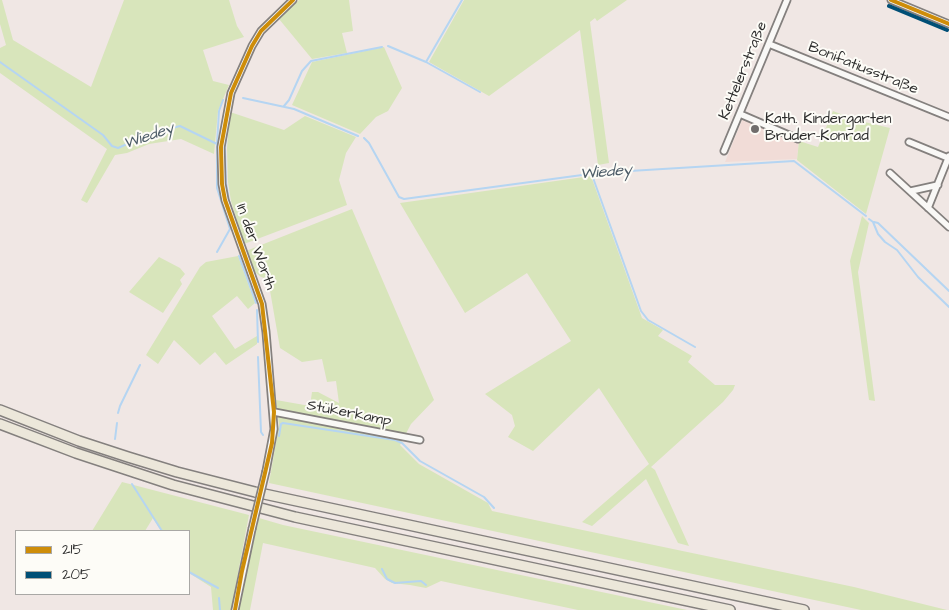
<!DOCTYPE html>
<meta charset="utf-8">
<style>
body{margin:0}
#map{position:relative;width:949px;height:610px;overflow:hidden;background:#f0e7e4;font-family:"Architects Daughter",sans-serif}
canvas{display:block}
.legend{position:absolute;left:15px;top:530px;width:175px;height:65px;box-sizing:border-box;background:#fdfcf7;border:1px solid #a9a8a5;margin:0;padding:6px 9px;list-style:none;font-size:15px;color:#2b2b2b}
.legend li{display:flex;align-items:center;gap:10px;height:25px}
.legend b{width:25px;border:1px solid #a9a8a5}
</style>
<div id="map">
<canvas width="949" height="610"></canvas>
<ul class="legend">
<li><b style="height:6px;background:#ce8d09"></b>215</li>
<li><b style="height:6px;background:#004f76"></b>205</li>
</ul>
</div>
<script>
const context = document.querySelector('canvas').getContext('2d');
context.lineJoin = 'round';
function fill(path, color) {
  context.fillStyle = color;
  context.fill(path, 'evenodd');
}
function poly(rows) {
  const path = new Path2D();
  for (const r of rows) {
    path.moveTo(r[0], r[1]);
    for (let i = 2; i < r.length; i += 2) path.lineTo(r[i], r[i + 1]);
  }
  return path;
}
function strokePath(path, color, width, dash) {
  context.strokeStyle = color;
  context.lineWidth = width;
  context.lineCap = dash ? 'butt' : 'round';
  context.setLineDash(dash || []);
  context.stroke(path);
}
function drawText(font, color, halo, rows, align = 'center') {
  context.font = font + ' "Architects Daughter",sans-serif';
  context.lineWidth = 4;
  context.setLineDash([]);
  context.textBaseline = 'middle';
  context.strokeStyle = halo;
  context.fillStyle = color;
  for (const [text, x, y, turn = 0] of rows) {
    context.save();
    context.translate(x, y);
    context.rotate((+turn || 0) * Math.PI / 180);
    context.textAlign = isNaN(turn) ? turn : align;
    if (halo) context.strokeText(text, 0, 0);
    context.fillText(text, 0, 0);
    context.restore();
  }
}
const built = poly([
 [743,118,799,141,797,159,725,162]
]);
const green = poly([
 [0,0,2,0,13,40,91,87,124,0,229,0,237,26,244,37,203,50,213,81,229,85,218,111,214,154,181,139,149,144,127,153,115,155,87,203,81,200,107,149,0,73,0,48,6,45,0,24],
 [299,0,349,0,353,31,342,33,347,53,312,59,279,19],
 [464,0,627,0,597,21,595,18,590,22,609,163,598,165,580,30,489,96,429,62],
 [384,47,402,88,388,111,376,117,360,134,292,105,312,62],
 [833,111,856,120,890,128,866,214,797,160,799,141,818,147],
 [230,112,284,130,305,116,356,137,346,153,339,180,347,205,244,244,231,201,228,182,227,148],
 [591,176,642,318,663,330,658,336,692,356,688,362,715,385,735,385,733,390,723,402,651,467,655,470,689,546,678,543,646,479,592,526,582,522,649,464,599,388,533,451,508,437,515,426,512,415,485,394,571,341,527,273,465,313,400,203],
 [352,209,434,400,411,424,400,445,419,464,488,503,492,511,854,587,947,610,861,610,269,483,279,425,276,400,310,406,312,392,318,392,339,403,336,381,327,382,322,359,302,362,280,348,268,279,261,277,252,270,246,251],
 [862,216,869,223,858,272,875,401,869,400,850,261],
 [238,256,255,303,248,309,237,296,212,316,235,349,257,336,257,344,226,365,215,352,200,365,174,340,158,364,146,355,200,267,206,262],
 [159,257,180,268,185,274,180,280,182,284,163,313,129,292],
 [122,482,249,515,231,610,213,610,211,587,189,573,189,531,161,531,153,518,145,531,92,531],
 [259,518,283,525,687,610,578,610,441,581,426,588,410,585,392,583,385,579,375,568,263,543,250,610,237,610]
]);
const stream = poly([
 [388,46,426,62,462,0],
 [0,62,103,135,112,146,118,148,152,133,180,126,217,144],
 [426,62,480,92],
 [243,98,294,109,358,136],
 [284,106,289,100,302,71,311,61,382,47],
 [227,129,225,148,226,183,229,201,236,223],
 [364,138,369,143,399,197,404,199,597,173,794,161,866,216],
 [592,175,641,311,648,320,695,347],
 [869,219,873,222,878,234,885,242,897,250,918,277,949,307],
 [874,222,878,223,949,291],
 [217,252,230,229,217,188,217,144,219,111,223,100],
 [239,256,256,303],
 [257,310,258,342],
 [258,357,261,432,263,435],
 [118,413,120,406,140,365],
 [279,436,281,424,283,423,395,440,402,443,420,461,484,497,494,508],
 [115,439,117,423],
 [132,484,162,531],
 [382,569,387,579,395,583,421,581,426,585],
 [189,572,218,588],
 [219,598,220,610]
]);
const minor = poly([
 [891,0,949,24],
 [769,44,949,117],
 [740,114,798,139],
 [909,142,948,158],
 [724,151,787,0],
 [890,173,949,227],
 [911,191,938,185],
 [928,208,949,156],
 [274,412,420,440],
 [266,471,274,429,266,332,262,304,225,200,222,184,221,147,231,93,252,46,261,31,293,0],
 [235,610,252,529]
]);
const highway = poly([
 [0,410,79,441,128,457,177,472,255,492,804,610],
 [0,424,76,453,173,485,295,517,730,610]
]);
const minorBridge = poly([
 [252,529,266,471]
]);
const bus1 = poly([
 [891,0,949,24],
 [235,610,242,571,272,443,274,412,262,304,225,200,222,184,221,147,231,93,252,46,261,31,293,0]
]);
const bus2 = poly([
 [889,6,947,30]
]);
const markers = [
 [755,129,5,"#706d6c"]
];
const streetNames = [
 ["Bonifatiusstraße",863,69,22],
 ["Kettelerstraße",744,71,-68],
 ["In der Worth",255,247,70],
 ["Stükerkamp",349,414,11]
];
const poiNames = [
 ["Kath. Kindergarten",765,120],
 ["Bruder-Konrad",765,137]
];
const waterNames = [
 ["Wiedey",149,137,-19],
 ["Wiedey",606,173,-5]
];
fill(built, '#f1dcd7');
fill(green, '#d8e5bb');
strokePath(stream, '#b5d5f2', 2);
strokePath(minor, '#84807e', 9);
strokePath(highway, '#84807e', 12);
strokePath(minor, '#f9f8f6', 5.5);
strokePath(highway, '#ece7da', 9);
strokePath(minorBridge, '#84807e', 9, []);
strokePath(minorBridge, '#f9f8f6', 5.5);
strokePath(bus1, '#ce8d09', 4);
strokePath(bus2, '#004f76', 4);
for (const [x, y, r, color] of markers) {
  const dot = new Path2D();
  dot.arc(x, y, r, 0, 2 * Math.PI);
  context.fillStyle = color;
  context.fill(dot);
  strokePath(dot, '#fdfcf7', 2);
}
drawText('15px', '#2b2b2b', '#fdfcf7', streetNames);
drawText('15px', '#2b2b2b', '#fdfcf7', poiNames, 'left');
drawText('italic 16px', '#4d5c68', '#fdfcf7', waterNames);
</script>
